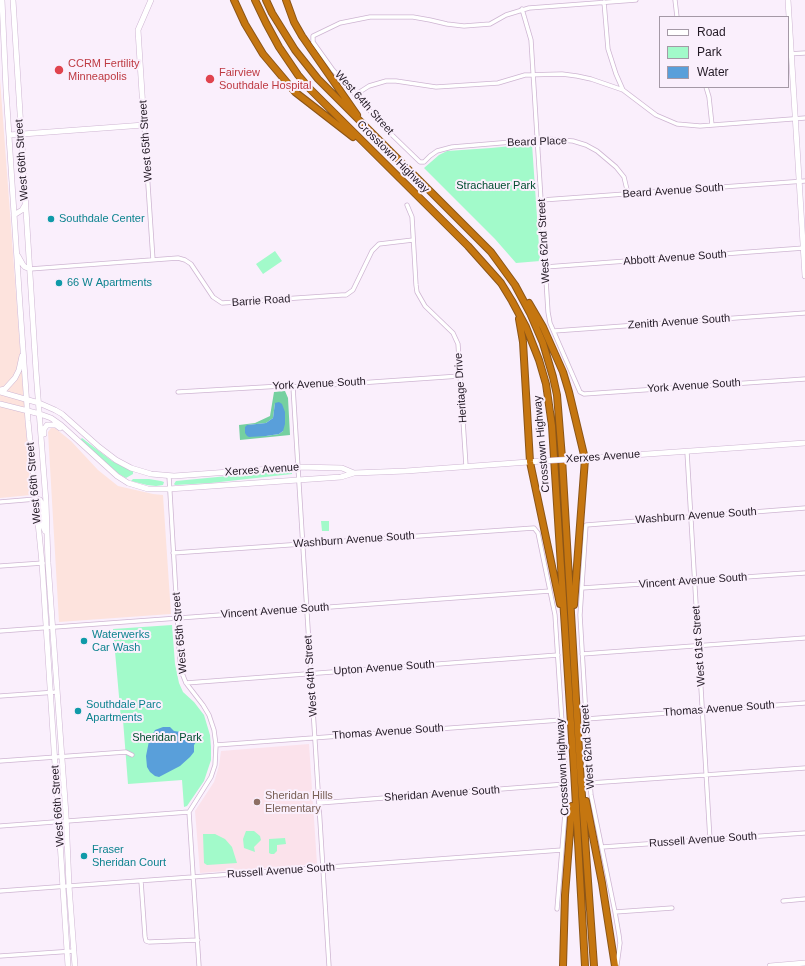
<!DOCTYPE html>
<style>
body{margin:0}
#map{position:relative;width:805px;height:966px;overflow:hidden;background:#faeffc;font-family:Arial,sans-serif}
canvas{display:block}
.legend{position:absolute;left:659px;top:16px;width:130px;height:72px;box-sizing:border-box;background:#faeffc;border:1px solid #a499a6;margin:0;padding:5px 7px;list-style:none;font-size:12px;color:#221924}
.legend li{display:flex;align-items:center;gap:8px;height:20px}
.legend b{width:20px;border:1px solid #a499a6}
</style>
<div id="map">
<canvas width="805" height="966"></canvas>
<ul class="legend">
<li><b style="height:5px;background:#fff"></b>Road</li>
<li><b style="height:11px;background:#a2faca"></b>Park</li>
<li><b style="height:11px;background:#599fda"></b>Water</li>
</ul>
</div>
<script>
const context = document.querySelector('canvas').getContext('2d');
context.lineJoin = 'round';
function fill(path, color) {
  context.fillStyle = color;
  context.fill(path, 'evenodd');
}
function poly(rows) {
  const path = new Path2D();
  for (const r of rows) {
    path.moveTo(r[0], r[1]);
    for (let i = 2; i < r.length; i += 2) path.lineTo(r[i], r[i + 1]);
  }
  return path;
}
function strokePath(path, color, width, dash) {
  context.strokeStyle = color;
  context.lineWidth = width;
  context.lineCap = dash ? 'butt' : 'round';
  context.setLineDash(dash || []);
  context.stroke(path);
}
function drawText(font, color, halo, rows, align = 'center') {
  context.font = font + ' Arial,sans-serif';
  context.lineWidth = 4;
  context.setLineDash([]);
  context.textBaseline = 'middle';
  context.strokeStyle = halo;
  context.fillStyle = color;
  for (const [text, x, y, turn = 0] of rows) {
    context.save();
    context.translate(x, y);
    context.rotate((+turn || 0) * Math.PI / 180);
    context.textAlign = isNaN(turn) ? turn : align;
    if (halo) context.strokeText(text, 0, 0);
    context.fillText(text, 0, 0);
    context.restore();
  }
}
const commercial = poly([
 [0,79,31,495,0,498],
 [51,428,55,428,71,441,98,470,118,486,153,494,163,495,171,614,59,622,48,432]
]);
const education = poly([
 [309,744,317,864,200,873,195,811,214,782,219,766,221,751]
]);
const green = poly([
 [532,144,540,261,516,263,495,239,424,168,439,155,447,151,491,148],
 [275,251,282,261,263,274,256,264],
 [82,438,112,461,133,471,133,474,126,478,119,474,80,440],
 [280,471,292,471,292,474,211,483,175,485,174,484,176,481],
 [133,479,149,479,161,481,164,482,163,485,156,486,147,485,131,481],
 [321,521,329,521,329,531,322,531],
 [172,625,175,664,179,683,183,692,194,702,204,715,210,735,211,747,211,760,204,781,187,806,184,807,182,780,128,784,123,720,121,719,113,629],
 [246,831,254,831,260,836,261,840,254,847,255,852,244,848,243,839],
 [203,834,215,834,225,839,232,847,237,863,207,865,204,863],
 [285,838,286,844,277,845,277,851,274,854,271,854,269,853,269,839]
]);
const forest = poly([
 [285,391,288,398,290,435,240,440,239,425,255,423,270,416,274,392],
 [275,403,283,431,279,434,266,436,247,425,266,423,273,418]
]);
const water = poly([
 [279,402,282,404,285,412,285,424,283,431,279,434,266,436,249,437,247,436,245,433,245,427,247,425,266,423,273,418,275,403],
 [163,727,170,727,174,731,195,734,198,739,194,745,194,752,190,757,180,766,159,777,155,776,150,772,147,767,146,756,149,741,155,730]
]);
const street = poly([
 [675,0,677,17],
 [604,2,608,49,616,74,623,90],
 [522,9,531,40,548,312,550,323,580,392,584,394,805,379],
 [788,54,805,53],
 [706,87,709,97,712,125],
 [355,95,369,86,386,81,396,81,436,87,452,86,498,83,525,75,562,74,577,76,591,79,623,90,656,115,677,124,700,126,805,118],
 [144,125,153,260],
 [628,194,624,177,616,167,597,151,586,145,573,141,548,139,452,147,437,151,430,156,424,162,420,162,390,133,333,70,313,42,313,36,340,23,370,17,413,17,430,20,447,24,464,26,490,24,506,15,529,8,636,0],
 [542,200,805,181],
 [407,205,412,217,416,285,417,292,425,306,453,333,458,344,466,466],
 [545,267,804,248],
 [30,269,178,258,185,260,191,264,213,297,222,303,342,295,346,295,353,290,372,251,379,244,413,240],
 [554,331,805,313],
 [293,387,329,966],
 [178,392,282,386,300,387,460,376],
 [687,452,710,840],
 [169,476,180,663,182,673,186,683,203,705,209,715,214,730,216,745,215,765,211,777,189,812,199,966],
 [0,502,36,499],
 [173,553,534,528,538,533,555,615,566,784,566,801,557,909],
 [0,566,43,563],
 [582,588,805,573],
 [0,631,550,591],
 [582,654,805,638],
 [186,683,558,655],
 [0,696,57,692],
 [586,719,805,703],
 [216,745,561,720],
 [0,761,126,752,132,755],
 [590,783,805,768],
 [319,803,566,784],
 [0,826,189,812],
 [602,847,805,833],
 [141,881,145,937,146,941,149,942,198,940],
 [0,891,562,850],
 [783,901,805,899],
 [615,912,672,908],
 [0,956,74,951],
 [617,965,620,943,619,935,615,912,591,795,590,783,580,615,586,525,805,508]
]);
const secondary = poly([
 [2,0,6,90,20,306,28,421,42,563,68,966],
 [13,0,36,371,46,502,48,563,66,815,69,886,75,966],
 [788,0,805,276],
 [9,135,144,125,138,30,151,0],
 [14,215,22,210,25,205],
 [18,256,23,265,25,267,30,269],
 [0,390,5,389,15,378,19,370,22,356],
 [0,392,39,403,55,410,62,414,99,447,116,460,131,468,151,474,174,476,298,467,342,468,354,473],
 [0,404,40,414,51,418,61,425,117,476,128,483,148,489,169,489,341,477,354,473,406,471,542,461],
 [44,434,44,429,47,425,56,425,60,428],
 [576,459,805,443],
 [36,499,40,500,41,502,43,526,45,531],
 [770,966,805,963]
]);
const highway = poly([
 [234,0,245,24,263,54,295,92,353,137],
 [255,0,266,23,279,47,298,75,310,89,468,246,501,283,512,301,526,327,539,360,546,384,552,426,574,770,585,966],
 [266,0,272,13,295,50,318,79,491,252,515,285,530,313,543,343,553,377,557,395,562,458,580,768,594,966],
 [286,0,294,22,302,36,357,115],
 [529,303,543,327,563,372,569,392,585,459,574,605],
 [519,319,523,342,530,462,560,604],
 [586,801,602,883,615,966],
 [563,966,565,895,572,806]
]);
const secondaryBridge = poly([
 [542,461,576,459]
]);
const markers = [
 [59,70,5,"#e0444e"],
 [210,79,5,"#e0444e"],
 [51,219,4,"#0f9aa8"],
 [59,283,4,"#0f9aa8"],
 [84,641,4,"#0f9aa8"],
 [78,711,4,"#0f9aa8"],
 [257,802,4,"#8d6e63"],
 [84,856,4,"#0f9aa8"]
];
const healthNames = [
 ["CCRM Fertility",68,64],
 ["Minneapolis",68,77],
 ["Fairview",219,73],
 ["Southdale Hospital",219,86]
];
const streetNames = [
 ["West 64th Street",364,103,48],
 ["West 65th Street",146,141,-94],
 ["Beard Place",537,142,-2],
 ["Crosstown Highway",393,157,45],
 ["West 66th Street",22,160,-94],
 ["Beard Avenue South",673,191,-4],
 ["West 62nd Street",544,241,-93],
 ["Abbott Avenue South",675,258,-4],
 ["Barrie Road",261,301,-4],
 ["Zenith Avenue South",679,322,-4],
 ["York Avenue South",319,384,-3],
 ["York Avenue South",694,386,-4],
 ["Heritage Drive",461,388,-94],
 ["Crosstown Highway",542,444,-95],
 ["Xerxes Avenue",603,457,-4],
 ["Xerxes Avenue",262,470,-4],
 ["West 66th Street",34,483,-95],
 ["Washburn Avenue South",696,516,-4],
 ["Washburn Avenue South",354,540,-4],
 ["Vincent Avenue South",693,581,-4],
 ["Vincent Avenue South",275,611,-4],
 ["West 65th Street",180,633,-95],
 ["West 61st Street",699,646,-94],
 ["Upton Avenue South",384,668,-4],
 ["West 64th Street",311,676,-94],
 ["Thomas Avenue South",719,709,-4],
 ["Thomas Avenue South",388,732,-4],
 ["West 62nd Street",588,747,-94],
 ["Crosstown Highway",563,767,-93],
 ["Sheridan Avenue South",442,794,-4],
 ["West 66th Street",58,806,-94],
 ["Russell Avenue South",703,840,-4],
 ["Russell Avenue South",281,871,-4]
];
const parkNames = [
 ["Strachauer Park",496,186],
 ["Sheridan Park",167,738]
];
const cultureNames = [
 ["Southdale Center",59,219],
 ["66 W Apartments",67,283],
 ["Waterwerks",92,635],
 ["Car Wash",92,648],
 ["Southdale Parc",86,705],
 ["Apartments",86,718],
 ["Fraser",92,850],
 ["Sheridan Court",92,863]
];
const educationNames = [
 ["Sheridan Hills",265,796],
 ["Elementary",265,809]
];
fill(commercial, '#fde3dd');
fill(education, '#fbe2eb');
fill(green, '#a2faca');
fill(forest, '#75d0a0');
fill(water, '#599fda');
strokePath(street, '#ceb5d2', 5);
strokePath(secondary, '#ceb5d2', 6);
strokePath(highway, '#8c5517', 8);
strokePath(street, '#fff', 3.5);
strokePath(secondary, '#fff', 5);
strokePath(highway, '#c57610', 6);
strokePath(secondaryBridge, '#ceb5d2', 6, []);
strokePath(secondaryBridge, '#fff', 5);
for (const [x, y, r, color] of markers) {
  const dot = new Path2D();
  dot.arc(x, y, r, 0, 2 * Math.PI);
  context.fillStyle = color;
  context.fill(dot);
  strokePath(dot, '#faeffc', 1.5);
}
drawText('11px', '#be3a42', '#faeffc', healthNames, 'left');
drawText('11px', '#221924', '#faeffc', streetNames);
drawText('11px', '#004d2f', '#faeffc', parkNames);
drawText('11px', '#0d838f', '#faeffc', cultureNames, 'left');
drawText('11px', '#785e54', '#faeffc', educationNames, 'left');
</script>
